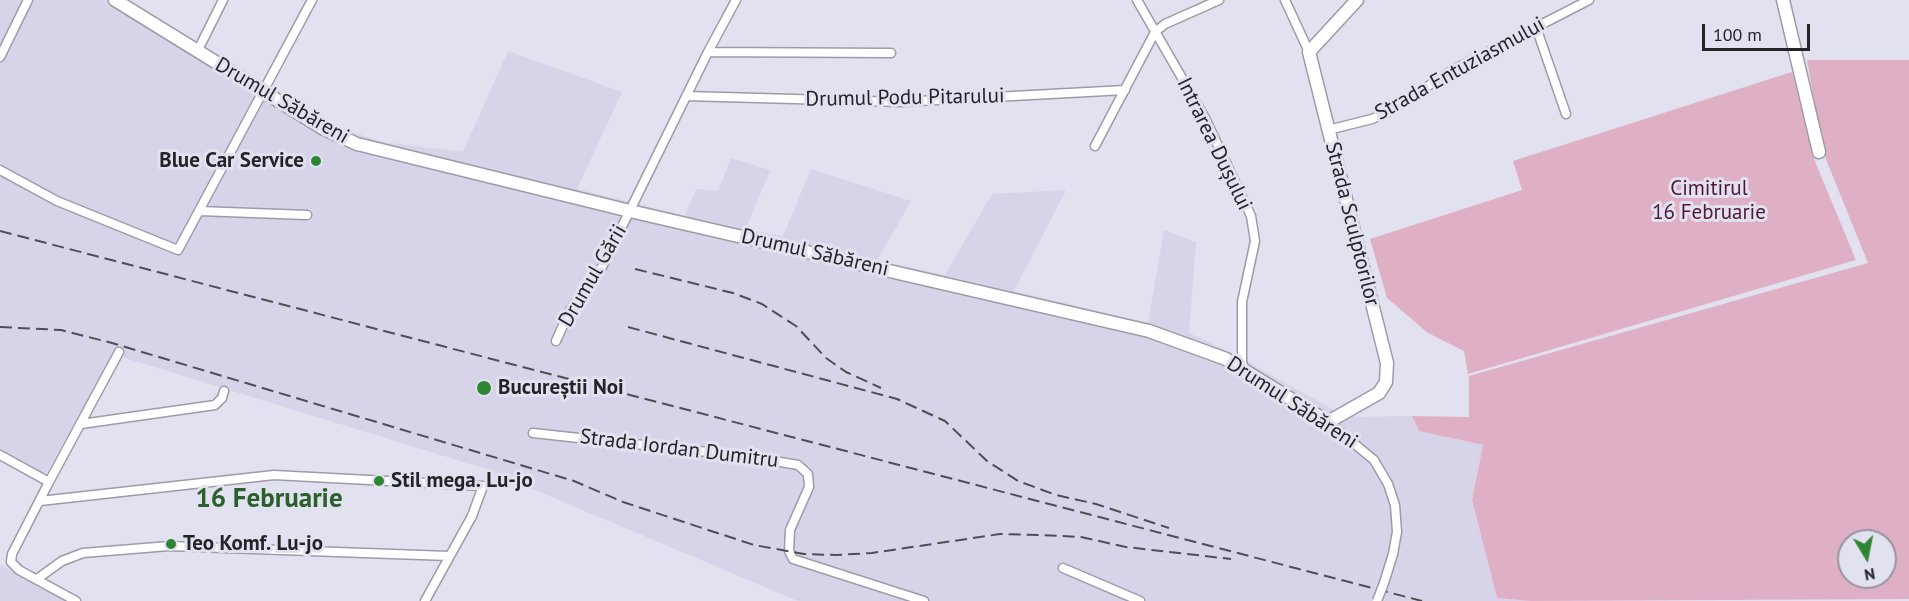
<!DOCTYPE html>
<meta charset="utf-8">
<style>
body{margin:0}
#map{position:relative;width:1909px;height:601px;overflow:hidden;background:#e2e1ef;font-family:"PT Sans",sans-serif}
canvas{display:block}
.north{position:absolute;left:1837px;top:529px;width:60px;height:60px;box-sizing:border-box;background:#e2e1ef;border:2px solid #96959f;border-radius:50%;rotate:170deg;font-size:16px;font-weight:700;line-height:24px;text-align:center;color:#242328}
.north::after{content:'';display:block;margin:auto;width:21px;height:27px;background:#2e8634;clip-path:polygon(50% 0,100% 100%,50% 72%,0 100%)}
.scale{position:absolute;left:1702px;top:24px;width:108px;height:27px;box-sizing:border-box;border:3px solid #242328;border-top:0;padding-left:8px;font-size:18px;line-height:21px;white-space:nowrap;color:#242328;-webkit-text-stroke:4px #e2e1ef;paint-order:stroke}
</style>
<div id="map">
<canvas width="1909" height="601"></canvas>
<div class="north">N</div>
<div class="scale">100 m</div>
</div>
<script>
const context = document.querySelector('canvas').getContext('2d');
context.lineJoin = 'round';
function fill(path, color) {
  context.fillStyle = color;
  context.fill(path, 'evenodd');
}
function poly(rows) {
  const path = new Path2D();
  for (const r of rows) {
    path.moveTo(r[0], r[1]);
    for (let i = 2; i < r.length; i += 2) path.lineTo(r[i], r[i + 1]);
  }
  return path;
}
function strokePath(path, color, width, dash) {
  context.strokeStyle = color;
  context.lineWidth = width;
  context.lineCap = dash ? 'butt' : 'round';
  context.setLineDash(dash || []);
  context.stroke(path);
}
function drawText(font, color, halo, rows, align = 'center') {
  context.font = font + ' "PT Sans",sans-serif';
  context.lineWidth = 6;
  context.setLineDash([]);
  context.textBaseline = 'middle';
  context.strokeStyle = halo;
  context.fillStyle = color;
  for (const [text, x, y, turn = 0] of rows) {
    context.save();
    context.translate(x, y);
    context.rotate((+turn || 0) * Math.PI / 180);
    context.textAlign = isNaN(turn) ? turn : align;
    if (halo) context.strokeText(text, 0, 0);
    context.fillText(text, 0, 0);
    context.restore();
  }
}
const built = poly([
 [0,0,121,0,266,90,336,127,383,142,463,152,508,51,622,92,577,189,685,216,696,189,718,191,731,158,770,170,746,229,783,236,811,169,911,201,877,261,945,275,992,194,1066,190,1014,291,1148,323,1164,230,1196,242,1189,333,1234,354,1346,417,1412,416,1420,431,1483,445,1472,500,1497,598,1530,601,798,601,483,468,115,355,44,476,0,451],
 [0,565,66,601,0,601]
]);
const green = poly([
 [1807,60,1909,60,1909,599,1530,601,1497,598,1472,500,1483,445,1419,431,1412,416,1469,417,1469,376,1868,263,1823,152],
 [1849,541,1885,541,1885,577,1849,577],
 [1792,72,1816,164,1856,260,1468,374,1464,351,1428,333,1387,298,1370,239,1522,190,1513,161]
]);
const street = poly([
 [1137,0,1205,118,1251,216,1255,241,1242,302,1242,362,1244,368],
 [1285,0,1309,52],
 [1536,27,1566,114],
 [197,52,223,0],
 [708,52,891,53],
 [0,57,28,0],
 [686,96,901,102,1125,90],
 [1328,130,1372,119,1390,111,1451,71,1589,0],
 [1095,146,1155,32,1165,24,1219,0],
 [0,170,57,201,178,250,312,0],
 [199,211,307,215],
 [556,341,570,310,602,267,708,52,736,0],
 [1328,422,1374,460,1388,484,1395,505,1397,532,1393,554,1384,583],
 [81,424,215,405,222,398,224,391],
 [533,433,745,456,798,465,808,474,809,487,790,530,789,551,793,559,924,601],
 [0,455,49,482,12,554,11,562,19,570,76,601],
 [49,482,119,352],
 [40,501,274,475,483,486,472,516,425,601],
 [1063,568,1140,601],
 [37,579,62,561,83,553,169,546,449,556]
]);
const secondary = poly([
 [115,0,324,129,357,144,630,211,1149,331,1226,359,1328,422,1379,393,1386,382,1387,363,1309,52,1357,0],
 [1783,0,1819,152]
]);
const rail = poly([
 [0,231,1422,601],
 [635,269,733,293,762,304,796,326,826,358,846,372,881,388],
 [0,327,61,330,112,343,574,481,623,502,754,545,804,554,836,555,872,553,1000,534,1040,535,1081,537,1126,547,1231,559],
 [628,327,897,399,945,421,987,461,1018,481,1056,495,1096,504,1169,528]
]);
const streetBridge = poly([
 [1377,601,1384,583]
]);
const markers = [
 [316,161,6,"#2e8634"],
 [484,388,8,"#2e8634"],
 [379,481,6,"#2e8634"],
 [171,544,6,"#2e8634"]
];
const streetNames = [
 ["Strada Entuziasmului",1460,69,-29],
 ["Drumul Podu Pitarului",905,98,-1],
 ["Drumul Săbăreni",282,101,30],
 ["Intrarea Dușului",1214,144,64],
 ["Strada Sculptorilor",1352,224,76],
 ["Drumul Săbăreni",815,253,13],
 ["Drumul Gării",593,276,-60],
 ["Drumul Săbăreni",1292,403,33],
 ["Strada Iordan Dumitru",679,449,7]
];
const poiNames = [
 ["Blue Car Service",304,161,"right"],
 ["Bucureștii Noi",498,388],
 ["Stil mega. Lu-jo",391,481],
 ["Teo Komf. Lu-jo",183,544]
];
const parkNames = [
 ["Cimitirul",1709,189],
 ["16 Februarie",1709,213]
];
const districtNames = [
 ["16 Februarie",269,499]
];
fill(built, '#d7d4ea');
fill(green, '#dfb0c5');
strokePath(street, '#9d9ba9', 11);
strokePath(secondary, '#9d9ba9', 15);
strokePath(street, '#fff', 8);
strokePath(secondary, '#fff', 12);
strokePath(rail, '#4f4e55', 2, [12, 6]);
strokePath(streetBridge, '#9d9ba9', 11, []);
strokePath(streetBridge, '#fff', 8);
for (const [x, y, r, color] of markers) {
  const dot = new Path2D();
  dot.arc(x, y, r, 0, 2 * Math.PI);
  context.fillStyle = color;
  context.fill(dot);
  strokePath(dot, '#e2e1ef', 2);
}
drawText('21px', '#242328', '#e2e1ef', streetNames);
drawText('bold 21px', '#242328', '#e2e1ef', poiNames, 'left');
drawText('21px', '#511637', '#e2e1ef', parkNames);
drawText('bold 27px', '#29602c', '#e2e1ef', districtNames);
</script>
